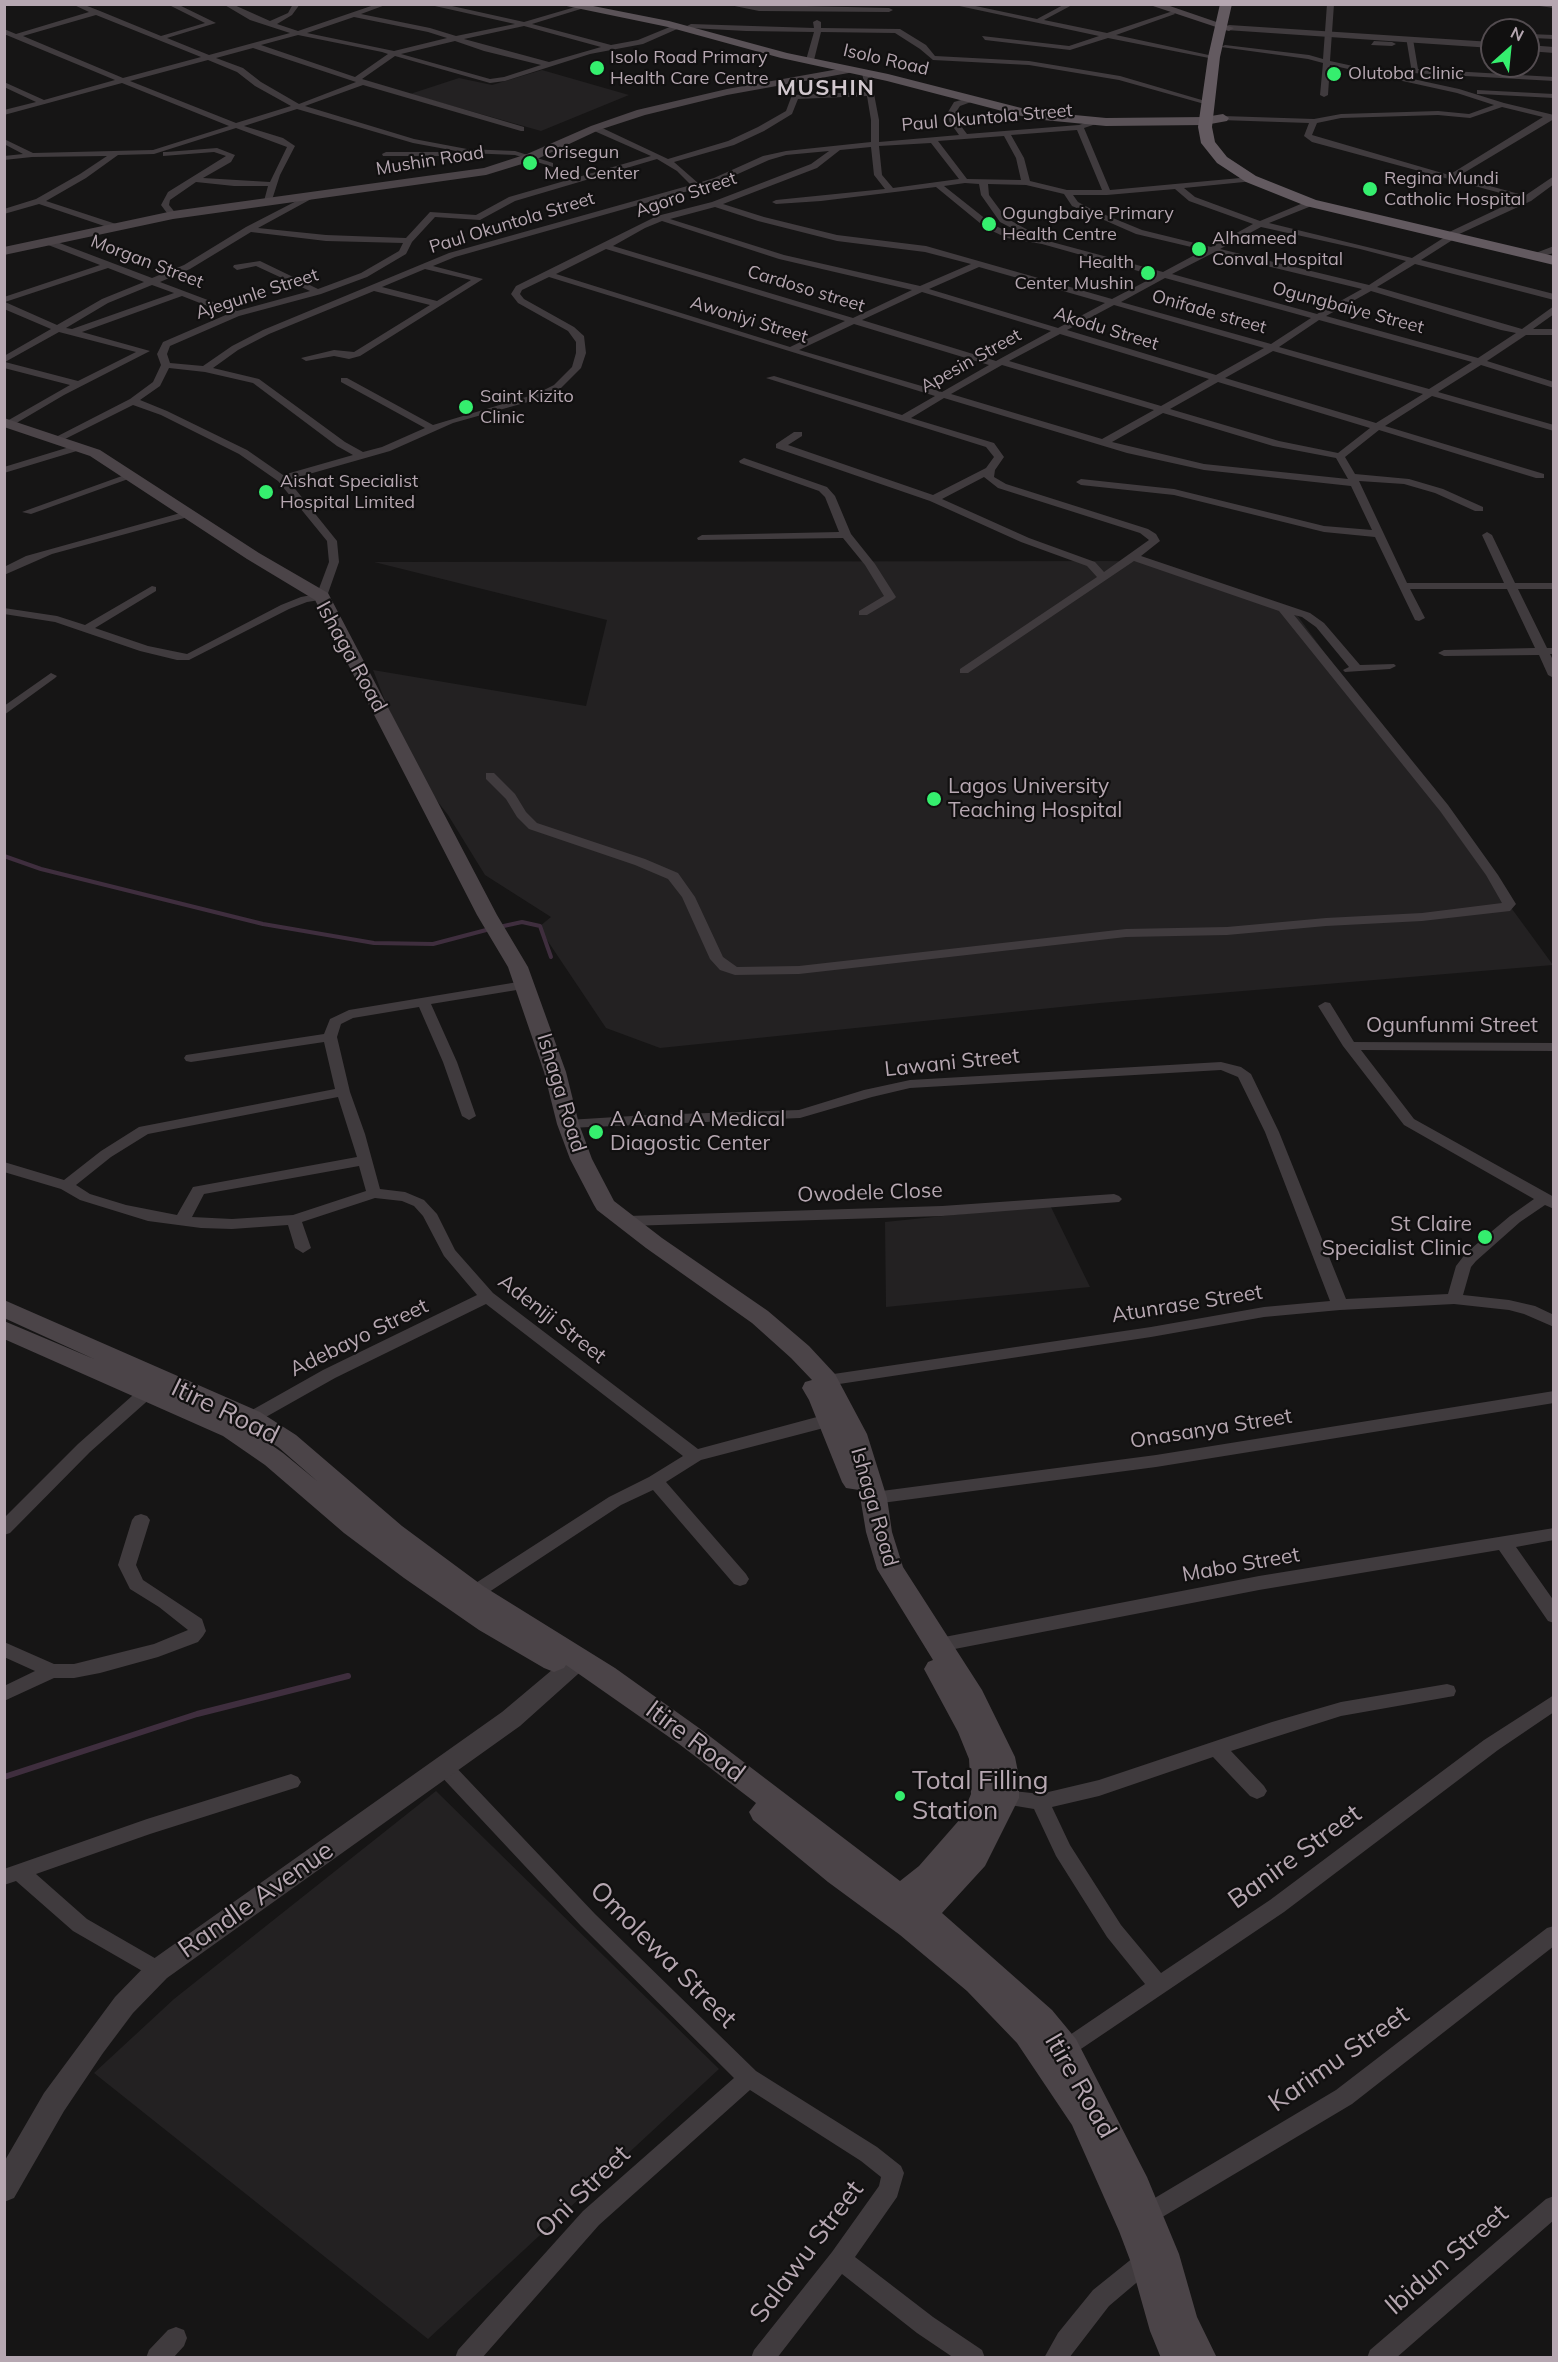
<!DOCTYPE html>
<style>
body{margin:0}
#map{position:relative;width:1558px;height:2362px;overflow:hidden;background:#161515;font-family:Mulish,sans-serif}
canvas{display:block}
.frame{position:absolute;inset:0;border:6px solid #b6a7b1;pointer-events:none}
.north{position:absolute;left:1480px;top:18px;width:60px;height:60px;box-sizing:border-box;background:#111010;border:2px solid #534c50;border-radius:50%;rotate:27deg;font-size:16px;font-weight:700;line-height:24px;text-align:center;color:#b6a7b1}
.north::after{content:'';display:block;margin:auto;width:21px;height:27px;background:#35ee6e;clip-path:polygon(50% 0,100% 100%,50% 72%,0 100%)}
</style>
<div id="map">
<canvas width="1558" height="2362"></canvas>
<div class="frame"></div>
<div class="north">N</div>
</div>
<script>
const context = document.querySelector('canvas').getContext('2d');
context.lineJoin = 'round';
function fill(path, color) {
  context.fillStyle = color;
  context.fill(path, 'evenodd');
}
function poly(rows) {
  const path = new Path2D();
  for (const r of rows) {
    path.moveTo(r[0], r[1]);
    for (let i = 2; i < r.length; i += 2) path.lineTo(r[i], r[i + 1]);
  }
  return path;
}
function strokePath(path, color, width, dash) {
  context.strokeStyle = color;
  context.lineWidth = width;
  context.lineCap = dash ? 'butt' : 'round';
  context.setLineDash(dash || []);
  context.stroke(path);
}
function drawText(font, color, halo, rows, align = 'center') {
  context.font = font + ' Mulish,sans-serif';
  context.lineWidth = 4.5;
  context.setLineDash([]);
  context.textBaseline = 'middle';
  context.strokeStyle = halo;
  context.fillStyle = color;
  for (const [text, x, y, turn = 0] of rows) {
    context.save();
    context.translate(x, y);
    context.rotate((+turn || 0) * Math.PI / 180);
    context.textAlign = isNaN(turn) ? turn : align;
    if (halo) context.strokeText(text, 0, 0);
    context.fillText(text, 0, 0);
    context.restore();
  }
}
const built = poly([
 [542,70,629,95,541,131,410,94,459,78,492,85],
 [1144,561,1297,615,1553,965,1100,1003,660,1048,606,1028,547,940,540,926,551,917,485,875,448,815,431,793,387,706,373,670,586,706,607,620,374,562],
 [1050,1205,1090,1287,886,1307,885,1222],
 [436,1791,719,2069,428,2339,94,2073,174,1999]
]);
const streamFar1 = poly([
 [4,856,41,869,263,924,374,943,433,944,490,929],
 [499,927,522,922,540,926,551,957]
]);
const stream = poly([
 [4,1777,197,1714,348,1676]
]);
const minor = poly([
 [72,4,82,4,100,11,161,36,205,23,167,4,177,4,216,23,167,38,209,55,290,33,250,20,223,4,232,4,270,21,288,13,293,4,300,4,292,15,277,24,298,31,377,4,388,4,361,14,430,28,456,36,515,24,426,4,443,4,524,22,582,5,584,8,532,24,611,45,638,40,677,24,684,26,643,44,590,54,505,81,490,83,395,56,362,79,524,127,524,131,521,131,363,85,305,106,414,139,467,149,515,151,553,163,553,167,515,155,467,153,413,143,297,109,244,126,283,138,295,146,280,175,271,203,264,201,268,186,234,186,196,182,170,200,169,205,177,215,176,217,170,217,161,205,168,192,226,156,214,152,163,156,163,152,166,152,217,148,235,155,231,162,203,178,270,182,287,147,236,128,154,154,118,155,86,178,46,201,116,224,116,228,113,229,39,204,4,214,4,209,36,199,80,174,107,156,32,157,4,160,4,156,23,154,4,144,4,139,33,153,153,150,229,126,122,83,4,115,4,110,36,102,4,87,4,82,44,100,115,80,4,34,4,29,16,34,89,12,72,4],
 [96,15,201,57,123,78,23,36,96,15],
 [354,17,428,32,447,38,394,51,307,33,354,17],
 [524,26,601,47,549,62,464,39,524,26],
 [298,35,382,52,388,54,355,77,261,45,298,35],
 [455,41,484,51,541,65,504,77,490,79,401,54,455,41],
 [253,48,356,82,299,104,261,82,243,68,216,58,253,48],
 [208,60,237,72,255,86,291,106,236,123,130,81,208,60],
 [725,4,889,8,893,10,889,12,759,11,725,4],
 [950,4,966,4,1037,19,1065,4,1074,4,1044,20,1107,33,1173,11,1175,14,1116,35,1218,57,1214,59,1108,38,1070,50,985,40,982,36,1069,46,1099,36,950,4],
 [1327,4,1334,4,1330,61,1459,89,1504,103,1554,115,1554,119,1457,177,1530,197,1530,201,1312,142,1304,136,1309,123,1220,120,1220,116,1223,116,1314,119,1341,114,1438,111,1469,114,1494,105,1457,93,1330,65,1328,95,1324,97,1320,95,1323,63,1308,59,1221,47,1225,45,1309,55,1323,59,1327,4],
 [1502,107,1543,117,1449,175,1312,135,1317,123,1341,118,1438,115,1470,118,1502,107],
 [1554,4,1554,8,1532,5,1532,4,1554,4],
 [817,20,821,22,821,28,900,29,926,45,935,56,1029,61,1120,76,1212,103,1208,105,1119,80,1029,65,933,60,920,49,895,33,821,32,814,60,810,62,806,60,814,32,746,31,691,28,687,26,691,24,814,28,813,22,817,20],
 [1529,34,1554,35,1554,39,1532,38,1529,34],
 [1406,37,1413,39,1418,69,1554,77,1554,81,1412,73,1406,37],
 [1374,41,1392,42,1396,44,1392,46,1371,45,1374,41],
 [866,71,870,73,879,120,879,142,959,135,949,121,948,112,954,102,968,98,972,100,971,102,960,106,956,112,957,121,967,134,1079,125,1093,120,1096,120,1096,124,1084,128,1110,190,1251,177,1254,177,1254,181,1184,188,1195,197,1260,221,1308,201,1314,201,1314,205,1269,223,1412,258,1448,235,1454,235,1454,239,1421,260,1554,294,1554,300,1415,264,1377,287,1522,329,1554,306,1554,314,1533,329,1554,329,1554,335,1526,335,1487,361,1554,382,1554,388,1481,365,1438,392,1554,425,1554,431,1432,396,1385,426,1544,474,1544,478,1536,478,1379,430,1345,457,1355,474,1409,479,1443,489,1483,507,1483,511,1475,511,1435,493,1404,484,1359,481,1407,583,1504,583,1482,535,1487,532,1492,535,1515,583,1554,583,1554,589,1518,589,1547,648,1554,648,1554,654,1550,654,1554,662,1554,678,1548,675,1539,655,1444,656,1438,653,1444,650,1535,648,1507,589,1410,589,1425,618,1419,621,1415,620,1375,537,1324,532,1174,495,1081,485,1076,482,1081,479,1174,489,1324,526,1372,530,1351,486,1204,470,1127,453,944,398,911,418,994,443,1004,457,995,470,994,477,1006,484,1148,529,1156,534,1160,541,1141,556,1310,613,1324,623,1360,665,1394,664,1396,666,1390,669,1345,672,1343,670,1349,667,1316,627,1302,617,1294,615,1448,805,1498,875,1516,904,1510,911,1422,921,1326,926,1227,935,1126,937,799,974,735,975,720,970,710,959,682,897,668,879,635,865,529,829,517,817,506,799,486,779,486,773,494,773,515,794,526,812,537,823,645,859,678,873,695,897,723,957,737,967,799,966,1126,929,1227,927,1326,918,1422,913,1502,903,1486,875,1440,811,1279,611,1134,561,968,673,960,673,960,669,1097,577,1087,566,1021,542,930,501,776,448,776,444,794,432,802,432,802,436,788,445,933,495,986,468,994,457,986,447,766,378,774,376,902,415,935,396,549,277,522,290,520,294,524,299,574,327,584,336,586,353,581,368,560,389,542,398,453,423,390,451,288,480,337,541,339,562,326,599,307,602,289,609,189,660,177,660,140,651,55,622,4,614,4,608,57,616,85,625,152,586,156,587,156,591,95,628,148,646,187,654,281,605,301,597,317,594,329,562,327,541,278,481,239,454,161,415,133,405,61,441,52,439,130,399,153,382,161,365,157,354,163,342,228,314,182,296,82,332,150,351,64,395,13,425,7,425,7,421,70,385,4,368,4,356,51,329,4,309,4,297,100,265,43,243,43,239,49,239,152,278,184,265,246,227,310,194,313,194,313,198,258,228,326,235,406,238,430,212,476,215,509,197,651,156,592,130,592,126,598,126,668,159,728,141,758,127,786,111,792,95,866,92,862,73,866,71],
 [867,96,871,120,871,142,786,151,763,156,714,178,698,183,674,162,734,145,764,131,792,114,798,99,867,96],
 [1077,130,1102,190,1067,190,1030,181,1024,158,1011,135,1077,130],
 [1004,136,1016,158,1021,180,967,179,938,141,1004,136],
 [931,143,959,179,893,188,882,175,879,146,931,143],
 [871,147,874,175,885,189,776,200,772,202,776,204,821,201,936,187,986,228,1007,238,1042,244,1156,276,1112,299,926,246,837,235,764,217,723,204,817,168,840,150,871,147],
 [829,151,811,164,712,202,657,216,516,286,511,294,518,303,568,331,576,342,576,353,572,367,554,385,536,394,433,425,347,378,341,378,341,382,425,428,382,447,363,452,345,442,259,379,213,368,238,350,269,334,374,291,430,305,354,352,334,350,301,358,306,361,334,356,349,359,360,356,483,279,433,266,455,257,720,182,769,160,786,155,829,151],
 [657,159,677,171,691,185,449,253,263,330,232,346,203,366,170,363,167,354,170,346,239,316,321,294,367,277,406,254,412,242,435,217,480,220,515,201,657,159],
 [965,183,979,184,981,195,1000,222,1027,236,1012,234,992,224,944,186,965,183],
 [988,184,1026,185,1064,194,1072,206,1136,234,1204,250,1163,272,1037,238,1037,235,1006,218,989,195,988,184],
 [1175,189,1189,201,1253,224,1211,247,1142,230,1091,209,1078,202,1073,195,1107,195,1175,189],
 [715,207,758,221,837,241,925,252,971,264,920,286,784,255,670,219,715,207],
 [662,221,779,259,912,290,853,318,613,246,645,228,662,221],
 [1261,227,1360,249,1406,261,1369,285,1220,249,1261,227],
 [251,232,326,241,403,243,399,251,361,273,318,289,260,261,234,265,233,267,237,270,256,266,310,291,237,311,160,282,190,269,251,232],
 [606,249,845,321,790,347,556,274,606,249],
 [1213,253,1362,289,1317,314,1172,274,1213,253],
 [979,267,1105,303,1058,328,929,289,979,267],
 [108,268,144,282,102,299,57,325,5,302,108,268],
 [425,269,471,280,437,301,382,287,425,269],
 [1165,278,1311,318,1271,344,1121,302,1165,278],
 [152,285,174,293,72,329,66,328,108,303,152,285],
 [1371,291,1501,330,1516,333,1478,358,1326,316,1371,291],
 [922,292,1051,331,996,361,862,320,922,292],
 [1114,305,1264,348,1216,375,1067,330,1114,305],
 [1319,320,1472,362,1429,389,1279,347,1319,320],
 [854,324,989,365,942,392,799,350,854,324],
 [59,332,136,352,78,381,5,362,59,332],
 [1060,334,1209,379,1161,406,1009,361,1060,334],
 [1273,351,1423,394,1376,423,1225,378,1273,351],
 [1002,365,1154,410,1102,439,951,394,1002,365],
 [169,368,205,372,253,383,337,446,353,455,283,475,247,450,167,411,140,400,160,386,169,368],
 [1218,382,1370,428,1338,453,1279,441,1170,409,1218,382],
 [1163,413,1273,446,1336,458,1348,479,1204,464,1112,442,1163,413],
 [984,477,998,488,1140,533,1149,540,1104,572,1095,562,1029,538,942,499,984,477],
 [1477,90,1554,94,1554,98,1480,94,1477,94,1477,90],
 [386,152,446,152,450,154,446,156,383,156,382,154,386,152],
 [76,445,80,446,80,450,4,473,4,467,76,445],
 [744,458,827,487,835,496,851,534,875,564,896,597,894,599,867,615,859,615,859,611,884,596,865,565,843,538,698,540,697,538,702,535,839,532,825,497,819,491,740,463,739,461,744,458],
 [122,476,131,478,31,514,22,512,122,476],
 [184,512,189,515,188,517,52,554,4,575,4,567,26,556,184,512],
 [51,673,57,676,55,678,4,715,4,706,51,673],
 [524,981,531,985,529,988,431,1004,457,1062,476,1116,469,1120,462,1116,443,1062,419,1007,353,1018,341,1024,337,1037,350,1092,365,1134,380,1189,405,1192,424,1200,437,1214,455,1250,493,1293,698,1449,828,1414,843,1415,845,1419,843,1423,701,1460,666,1482,746,1574,749,1579,746,1584,740,1586,734,1584,653,1490,621,1505,480,1598,474,1600,468,1598,465,1593,468,1588,609,1497,649,1477,683,1456,486,1304,335,1378,257,1422,245,1422,243,1418,245,1414,323,1370,477,1295,444,1256,423,1216,414,1206,402,1201,375,1198,302,1222,311,1248,303,1253,295,1248,288,1225,232,1229,201,1228,148,1221,80,1200,61,1189,4,1172,4,1162,64,1180,101,1151,139,1127,335,1089,324,1042,191,1062,186,1061,184,1058,186,1055,324,1034,330,1019,349,1010,524,981],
 [338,1097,357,1157,193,1187,177,1215,126,1205,90,1194,76,1185,111,1157,148,1134,338,1097],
 [359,1166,366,1191,293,1215,232,1219,192,1217,204,1194,359,1166],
 [1325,1002,1330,1003,1354,1042,1554,1043,1554,1051,1361,1050,1414,1119,1554,1197,1554,1209,1545,1205,1520,1222,1476,1261,1471,1267,1463,1295,1509,1300,1535,1306,1554,1315,1554,1327,1524,1314,1509,1310,1454,1304,1340,1310,1264,1317,1151,1337,826,1386,820,1384,818,1380,820,1376,1151,1327,1264,1307,1330,1301,1265,1132,1238,1077,1221,1070,910,1088,872,1097,800,1118,568,1128,561,1124,568,1120,648,1115,799,1110,864,1090,910,1080,1221,1062,1241,1067,1251,1074,1279,1132,1346,1299,1448,1294,1456,1266,1466,1253,1510,1216,1534,1199,1404,1125,1343,1046,1318,1006,1325,1002],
 [1114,1194,1119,1196,1122,1199,1119,1202,942,1216,628,1226,620,1221,628,1216,942,1206,1114,1194],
 [147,1386,153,1388,155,1392,153,1396,90,1452,10,1533,4,1535,4,1518,78,1444,141,1388,147,1386],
 [1554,1391,1554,1403,1156,1467,874,1504,868,1502,865,1498,868,1494,874,1492,1156,1455,1554,1391],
 [141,1514,147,1516,150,1520,136,1565,143,1580,202,1619,206,1631,203,1636,198,1642,158,1657,100,1673,74,1678,54,1678,4,1701,4,1686,35,1671,4,1657,4,1642,54,1664,74,1664,154,1644,188,1630,159,1607,130,1589,118,1565,132,1520,135,1516,141,1514],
 [1554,1528,1554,1540,1516,1547,1554,1601,1554,1623,1548,1621,1499,1550,1259,1590,934,1653,928,1651,925,1646,928,1641,934,1639,1259,1576,1554,1528],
 [1447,1684,1454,1686,1456,1691,1454,1696,1341,1716,1231,1751,1264,1786,1267,1791,1264,1796,1257,1799,1250,1796,1213,1757,1099,1796,1052,1807,1070,1845,1121,1925,1161,1973,1270,1900,1484,1740,1554,1695,1554,1712,1498,1750,1284,1912,1072,2055,1065,2058,1058,2055,1055,2049,1058,2043,1145,1984,1107,1937,1056,1856,1034,1809,998,1803,995,1798,998,1793,1005,1790,1040,1794,1099,1780,1272,1722,1341,1702,1447,1684],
 [444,1759,451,1762,595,1914,756,2071,877,2147,901,2166,904,2173,897,2197,855,2257,933,2317,982,2350,985,2358,954,2358,917,2333,842,2274,777,2358,751,2358,754,2350,832,2252,879,2186,881,2177,861,2161,750,2090,599,2225,482,2358,455,2358,458,2350,583,2211,734,2078,581,1926,437,1772,435,1767,437,1762,444,1759],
 [291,1774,298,1777,301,1782,298,1787,150,1834,36,1874,87,1919,165,1964,168,1970,165,1976,158,1979,151,1976,73,1931,16,1881,4,1885,4,1869,147,1819,291,1774],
 [1554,1926,1554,1946,1352,2104,1154,2222,1146,2225,1138,2222,1135,2215,1138,2208,1336,2090,1547,1928,1554,1926],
 [1554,2196,1554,2220,1396,2358,1367,2358,1370,2350,1546,2199,1554,2196],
 [1147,2250,1155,2253,1158,2260,1155,2267,1109,2306,1069,2358,1044,2358,1058,2333,1093,2290,1139,2253,1147,2250],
 [176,2327,184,2330,187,2338,184,2346,173,2358,146,2358,149,2350,168,2330,176,2327]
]);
const tertiary = poly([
 [1229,25,1492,42,1492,48,1226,30,1226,26,1229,25],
 [1528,45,1554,47,1554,53,1528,51,1528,45],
 [1554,176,1554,184,1531,201,1455,236,1447,236,1445,234,1523,197,1554,176],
 [1554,246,1554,253,1539,257,1533,254,1554,246],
 [579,1651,587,1654,591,1660,587,1666,520,1726,167,1978,133,2013,103,2053,64,2111,14,2198,4,2202,4,2162,44,2093,115,1997,149,1962,502,1712,571,1654,579,1651]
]);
const secondary = poly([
 [1147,4,1164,4,1234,28,1229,31,1225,30,1147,4],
 [850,67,854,68,854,72,727,95,645,115,599,130,535,160,486,175,173,219,4,255,4,247,173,211,484,168,527,154,591,126,637,110,727,89,850,67],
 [4,418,100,450,259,553,328,593,497,915,528,967,566,1072,579,1124,592,1159,614,1201,662,1238,768,1311,809,1346,835,1374,867,1434,887,1498,892,1532,903,1567,982,1690,1015,1757,1019,1777,1019,1798,985,1866,942,1913,1052,2010,1076,2039,1147,2177,1179,2254,1197,2317,1217,2358,1161,2358,1150,2331,1130,2260,1119,2231,1072,2125,1017,2043,967,1991,900,1935,828,1882,753,1820,749,1812,756,1803,679,1744,566,1665,564,1668,554,1672,544,1668,479,1630,404,1578,344,1533,265,1465,223,1436,4,1339,4,1321,94,1359,4,1318,4,1300,260,1412,296,1435,402,1526,483,1586,615,1668,699,1728,900,1881,919,1866,961,1818,971,1794,969,1759,958,1732,924,1669,928,1662,933,1660,877,1569,866,1532,859,1490,846,1488,842,1482,809,1400,802,1388,805,1382,812,1380,791,1358,752,1323,646,1248,597,1210,594,1205,570,1159,557,1124,544,1072,508,967,477,915,315,600,247,559,90,456,4,427,4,418],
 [226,1417,242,1424,278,1447,317,1481,283,1453,241,1424,226,1417]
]);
const primary = poly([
 [557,4,583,4,669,21,787,53,888,74,1033,111,1106,118,1205,117,1223,114,1229,118,1227,121,1205,125,1106,126,1033,119,887,81,781,58,668,27,557,4]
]);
const trunk = poly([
 [1220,4,1232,4,1220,57,1212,127,1215,142,1227,157,1256,176,1316,200,1554,256,1554,265,1306,206,1246,182,1217,163,1201,143,1198,127,1208,57,1220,4]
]);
const markers = [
 [597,68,8,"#35ee6e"],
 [1334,74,8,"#35ee6e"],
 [530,163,8,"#35ee6e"],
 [1370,189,8,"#35ee6e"],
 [989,224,8,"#35ee6e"],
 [1199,249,8,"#35ee6e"],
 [1148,273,8,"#35ee6e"],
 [466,407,8,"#35ee6e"],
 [266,492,8,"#35ee6e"],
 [934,799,8,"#35ee6e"],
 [596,1132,8,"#35ee6e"],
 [1485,1237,8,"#35ee6e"],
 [900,1796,6,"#35ee6e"]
];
const farPoinames = [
 ["Isolo Road Primary",610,58],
 ["Health Care Centre",610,79],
 ["Olutoba Clinic",1348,74],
 ["Orisegun",544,153],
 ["Med Center",544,174],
 ["Regina Mundi",1384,179],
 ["Catholic Hospital",1384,200],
 ["Ogungbaiye Primary",1002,214],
 ["Health Centre",1002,235],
 ["Alhameed",1212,239],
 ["Conval Hospital",1212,260],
 ["Health",1134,263,"right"],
 ["Center Mushin",1134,284,"right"],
 ["Saint Kizito",480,397],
 ["Clinic",480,418],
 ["Aishat Specialist",280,482],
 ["Hospital Limited",280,503]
];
const farStreetnames = [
 ["Isolo Road",886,60,13],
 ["Paul Okuntola Street",987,118,-5],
 ["Mushin Road",430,161,-9],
 ["Agoro Street",686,195,-19],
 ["Paul Okuntola Street",512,223,-17],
 ["Morgan Street",147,262,21],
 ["Cardoso street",806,289,17],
 ["Ajegunle Street",257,294,-18],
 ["Ogungbaiye Street",1348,308,15],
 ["Onifade street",1209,312,16],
 ["Awoniyi Street",749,320,17],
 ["Akodu Street",1106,329,17],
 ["Apesin Street",971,361,-29]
];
const streetNames = [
 ["Ishaga Road",351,657,61],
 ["Ogunfunmi Street",1452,1026],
 ["Lawani Street",952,1063,-6],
 ["Ishaga Road",561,1093,73],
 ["Owodele Close",870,1193,-2],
 ["Atunrase Street",1187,1304,-9],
 ["Adeniji Street",552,1319,38],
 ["Adebayo Street",359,1338,-26],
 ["Onasanya Street",1211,1429,-9],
 ["Ishaga Road",874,1507,74],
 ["Mabo Street",1241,1565,-10]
];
const poiNames = [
 ["Lagos University",948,787],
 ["Teaching Hospital",948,811],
 ["A Aand A Medical",610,1120],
 ["Diagostic Center",610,1144],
 ["St Claire",1472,1225,"right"],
 ["Specialist Clinic",1472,1249,"right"]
];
const farDistrictnames = [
 ["MUSHIN",826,88]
];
const nearStreetnames = [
 ["Itire Road",225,1412,26],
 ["Itire Road",695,1742,37],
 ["Banire Street",1295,1857,-36],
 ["Randle Avenue",256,1900,-35],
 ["Omolewa Street",663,1955,45],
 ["Karimu Street",1339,2059,-35],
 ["Itire Road",1080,2086,60],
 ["Oni Street",583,2192,-44],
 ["Salawu Street",807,2252,-53],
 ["Ibidun Street",1447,2260,-41]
];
const nearPoinames = [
 ["Total Filling",912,1781],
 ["Station",912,1811]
];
fill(built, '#232122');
strokePath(streamFar1, '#3f2e3e', 4);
strokePath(stream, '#3f2e3e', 6);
fill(minor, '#403b3e');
fill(tertiary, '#403b3e');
fill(secondary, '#4b4448');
fill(primary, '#5a5257');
fill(trunk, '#635a60');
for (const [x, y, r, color] of markers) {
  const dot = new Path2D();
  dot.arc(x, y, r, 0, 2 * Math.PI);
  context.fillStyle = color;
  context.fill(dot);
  strokePath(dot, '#111010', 2);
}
drawText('18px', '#b6a7b1', '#111010', farPoinames, 'left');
drawText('18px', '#b6a7b1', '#111010', farStreetnames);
drawText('21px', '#b6a7b1', '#111010', streetNames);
drawText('21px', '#b6a7b1', '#111010', poiNames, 'left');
context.letterSpacing = '1.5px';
drawText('bold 22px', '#d2c8ce', '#111010', farDistrictnames);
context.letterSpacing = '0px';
drawText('26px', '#b6a7b1', '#111010', nearStreetnames);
drawText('26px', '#b6a7b1', '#111010', nearPoinames, 'left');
</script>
